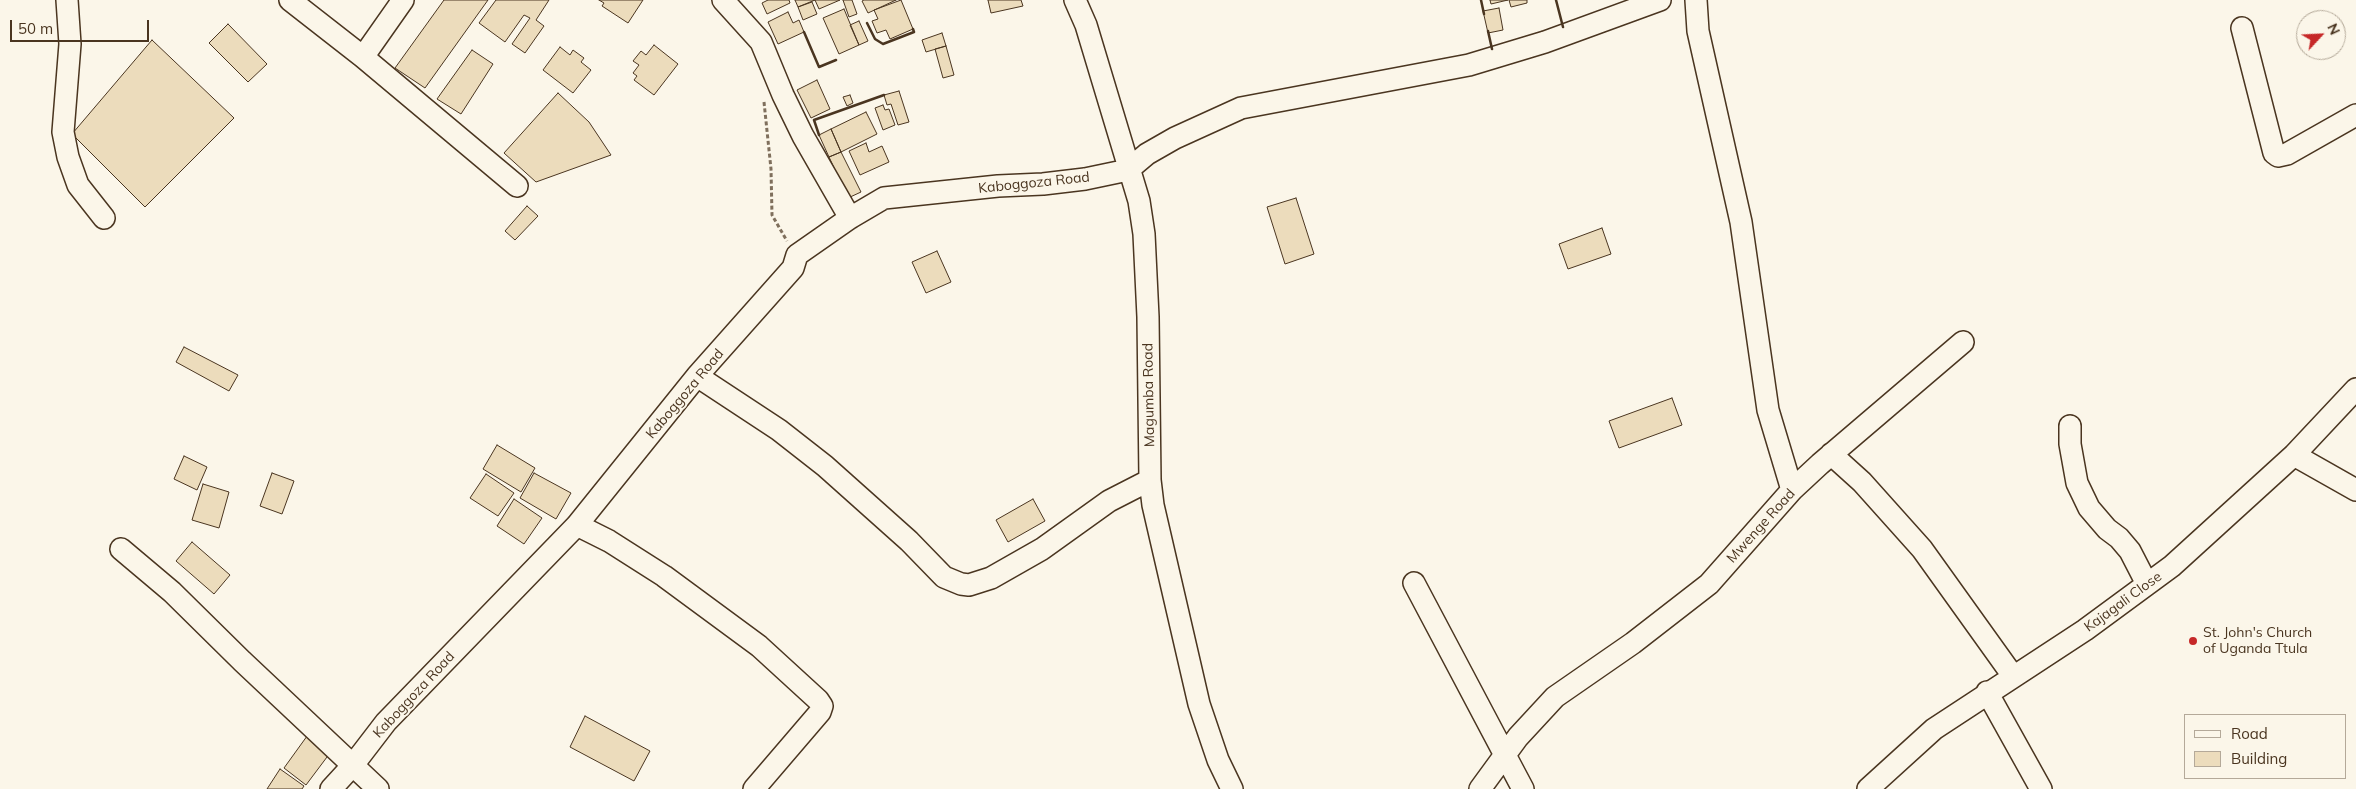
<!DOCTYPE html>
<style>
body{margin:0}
#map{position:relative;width:2356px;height:789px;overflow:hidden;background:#fbf6e9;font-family:Mulish,sans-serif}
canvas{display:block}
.legend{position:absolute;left:2184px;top:714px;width:162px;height:65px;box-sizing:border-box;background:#fbf6e9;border:1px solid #b4a999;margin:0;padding:6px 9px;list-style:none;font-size:15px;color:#4a3520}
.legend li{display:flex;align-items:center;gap:10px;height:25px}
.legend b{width:25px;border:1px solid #b4a999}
.north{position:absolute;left:2296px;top:10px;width:50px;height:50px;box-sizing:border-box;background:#fbf6e9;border:1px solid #b4a999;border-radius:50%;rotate:65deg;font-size:14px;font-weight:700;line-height:20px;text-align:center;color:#4a3520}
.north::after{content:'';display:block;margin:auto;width:18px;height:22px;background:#c62828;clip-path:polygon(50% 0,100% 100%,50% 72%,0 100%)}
.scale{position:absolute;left:10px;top:20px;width:139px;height:22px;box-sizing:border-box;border:2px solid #4a3520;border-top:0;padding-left:6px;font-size:15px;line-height:18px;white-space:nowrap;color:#4a3520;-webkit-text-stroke:4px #fbf6e9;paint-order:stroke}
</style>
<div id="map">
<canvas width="2356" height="789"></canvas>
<ul class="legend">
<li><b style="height:6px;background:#fbf6e9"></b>Road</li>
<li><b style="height:14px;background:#ecdcbc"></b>Building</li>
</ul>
<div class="north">N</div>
<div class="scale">50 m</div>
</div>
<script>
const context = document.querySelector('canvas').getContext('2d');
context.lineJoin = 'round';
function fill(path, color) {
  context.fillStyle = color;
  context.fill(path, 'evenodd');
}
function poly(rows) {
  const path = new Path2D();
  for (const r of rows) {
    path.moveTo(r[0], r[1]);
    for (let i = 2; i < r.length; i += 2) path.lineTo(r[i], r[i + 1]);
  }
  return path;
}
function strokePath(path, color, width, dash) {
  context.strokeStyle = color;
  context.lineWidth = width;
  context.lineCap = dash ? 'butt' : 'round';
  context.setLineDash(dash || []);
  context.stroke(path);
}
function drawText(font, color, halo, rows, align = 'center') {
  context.font = font + ' Mulish,sans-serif';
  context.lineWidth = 4;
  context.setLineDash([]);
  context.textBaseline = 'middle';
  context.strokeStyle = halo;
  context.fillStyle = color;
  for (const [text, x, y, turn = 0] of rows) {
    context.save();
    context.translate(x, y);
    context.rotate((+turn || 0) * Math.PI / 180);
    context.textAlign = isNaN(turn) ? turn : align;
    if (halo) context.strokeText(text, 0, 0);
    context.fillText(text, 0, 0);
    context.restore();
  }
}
const building = poly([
 [444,0,488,0,425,88,395,68,444,0],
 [496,0,549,0,536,20,544,26,525,53,512,44,530,18,524,15,505,42,479,23,496,0],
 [599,0,643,0,628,23,602,6,604,3,599,0],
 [768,0,789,0,790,3,767,14,762,3,768,0],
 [795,0,815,0,798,7,795,0],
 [815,0,840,0,819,9,815,0],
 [843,0,852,0,857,14,849,17,843,0],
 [896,0,868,13,862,1,864,0,896,0],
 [901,0,913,29,890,39,886,30,877,33,872,21,878,19,874,10,901,0],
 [988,0,1021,0,1023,6,991,13,988,0],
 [1490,0,1508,0,1491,4,1490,0],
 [1509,0,1527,0,1527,3,1511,7,1509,0],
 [812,2,817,14,803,20,798,7,812,2],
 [1499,8,1503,30,1488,33,1483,11,1499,8],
 [844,9,859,45,839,54,823,18,844,9],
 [788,12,793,23,799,20,804,32,778,44,768,22,788,12],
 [859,21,868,41,859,45,850,25,859,21],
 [228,24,267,64,248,82,209,43,228,24],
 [942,33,946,46,926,52,922,40,942,33],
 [152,40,234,118,145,207,72,134,152,40],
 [654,45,678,64,654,95,634,80,637,76,633,73,639,65,633,61,641,51,646,55,654,45],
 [946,46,954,75,943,78,935,49,946,46],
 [560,47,570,55,573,50,584,58,581,62,591,70,573,93,543,70,560,47],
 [472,50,493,64,461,114,437,99,472,50],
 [817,80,830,109,811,118,797,90,817,80],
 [899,91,909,122,898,125,891,104,887,105,884,95,899,91],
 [558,93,589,122,611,155,536,182,504,153,558,93],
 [850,95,853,103,847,106,843,97,850,95],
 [883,105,885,110,889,109,895,125,883,130,875,108,883,105],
 [866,112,877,134,841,152,831,129,866,112],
 [831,129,841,152,829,157,819,135,831,129],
 [866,143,869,152,882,146,889,162,860,175,849,151,866,143],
 [841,152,861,192,848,198,829,157,841,152],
 [1296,198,1314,254,1285,264,1267,207,1296,198],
 [527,206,538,216,515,240,505,231,527,206],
 [1602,228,1611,254,1568,269,1559,244,1602,228],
 [937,251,951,282,926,293,912,262,937,251],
 [184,347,238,375,229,391,176,362,184,347],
 [1672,398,1682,425,1619,448,1609,421,1672,398],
 [497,445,535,468,521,492,483,469,497,445],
 [184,456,207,467,197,490,174,479,184,456],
 [272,473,294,481,282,514,260,506,272,473],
 [534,473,571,493,556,519,520,498,534,473],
 [486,474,514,493,498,516,470,498,486,474],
 [203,484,229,492,219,528,192,520,203,484],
 [514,499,542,518,524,544,497,526,514,499],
 [1033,499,1045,521,1008,542,996,520,1033,499],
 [192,542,230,575,214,594,176,561,192,542],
 [585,716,650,751,634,781,570,747,585,716],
 [310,732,333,749,306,785,284,768,310,732],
 [280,769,304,786,302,789,267,789,280,769]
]);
const path = poly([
 [764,102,771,169,772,215,787,241]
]);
const minor = poly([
 [67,0,70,44,63,132,68,157,78,185,104,218],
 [290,0,363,57,517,186],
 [723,0,761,42,783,95,803,136,850,218],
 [1075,0,1086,25,1139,201,1144,234,1148,317,1150,480,1153,505,1199,704,1218,760,1232,789],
 [1696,0,1698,31,1741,222,1768,410,1792,490],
 [2242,28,2274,153,2278,156,2287,154,2356,115],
 [363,57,403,0],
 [697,376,779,430,825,466,909,541,944,577,961,584,969,585,991,578,1042,549,1109,501,1150,480],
 [2070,426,2070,444,2077,483,2089,508,2107,529,2119,538,2130,551,2147,584],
 [1831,454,1862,482,1922,549,2013,676],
 [2294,455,2356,490],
 [577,525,609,541,664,576,759,646,818,700,822,706,820,712,754,789],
 [121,549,172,592,242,661,378,789],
 [1414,583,1523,789],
 [1987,692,2041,789],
 [331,789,353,765,386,722,577,525,697,376,793,268,797,255,850,218,884,198,998,186,1043,184,1085,179,1128,170,1147,154,1175,138,1241,108,1469,65,1545,42,1660,0],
 [1480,789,1518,737,1555,697,1633,643,1709,584,1792,490,1820,464,1963,342],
 [1868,789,1934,729,2085,630,2172,566,2294,455,2356,389]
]);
const wall = poly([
 [1481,0,1484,14],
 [1556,0,1563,27],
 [867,23,875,39,883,44,914,32,913,29],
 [1488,31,1492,49],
 [804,32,819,67,836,60],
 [819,135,814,120,884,95]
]);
const markers = [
 [2193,641,5,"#c62828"]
];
const streetNames = [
 ["Kaboggoza Road",1034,183,-6],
 ["Kaboggoza Road",685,394,-50],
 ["Magumba Road",1149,395,-91],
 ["Mwenge Road",1761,526,-48],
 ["Kajagali Close",2123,602,-36],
 ["Kaboggoza Road",414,695,-47]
];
const poiNames = [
 ["St. John's Church",2203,633],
 ["of Uganda Ttula",2203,649]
];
fill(building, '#ecdcbc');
strokePath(building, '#4a3520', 1);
strokePath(minor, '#4a3520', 24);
strokePath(path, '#7f6f5c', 3, [4, 2.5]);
strokePath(minor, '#fbf6e9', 21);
strokePath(wall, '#4a3520', 2.5);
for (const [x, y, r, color] of markers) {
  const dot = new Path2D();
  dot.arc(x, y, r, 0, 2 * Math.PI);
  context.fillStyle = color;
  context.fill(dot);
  strokePath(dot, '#fbf6e9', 2);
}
drawText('14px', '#4a3520', '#fbf6e9', streetNames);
drawText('14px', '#4a3520', '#fbf6e9', poiNames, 'left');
</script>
